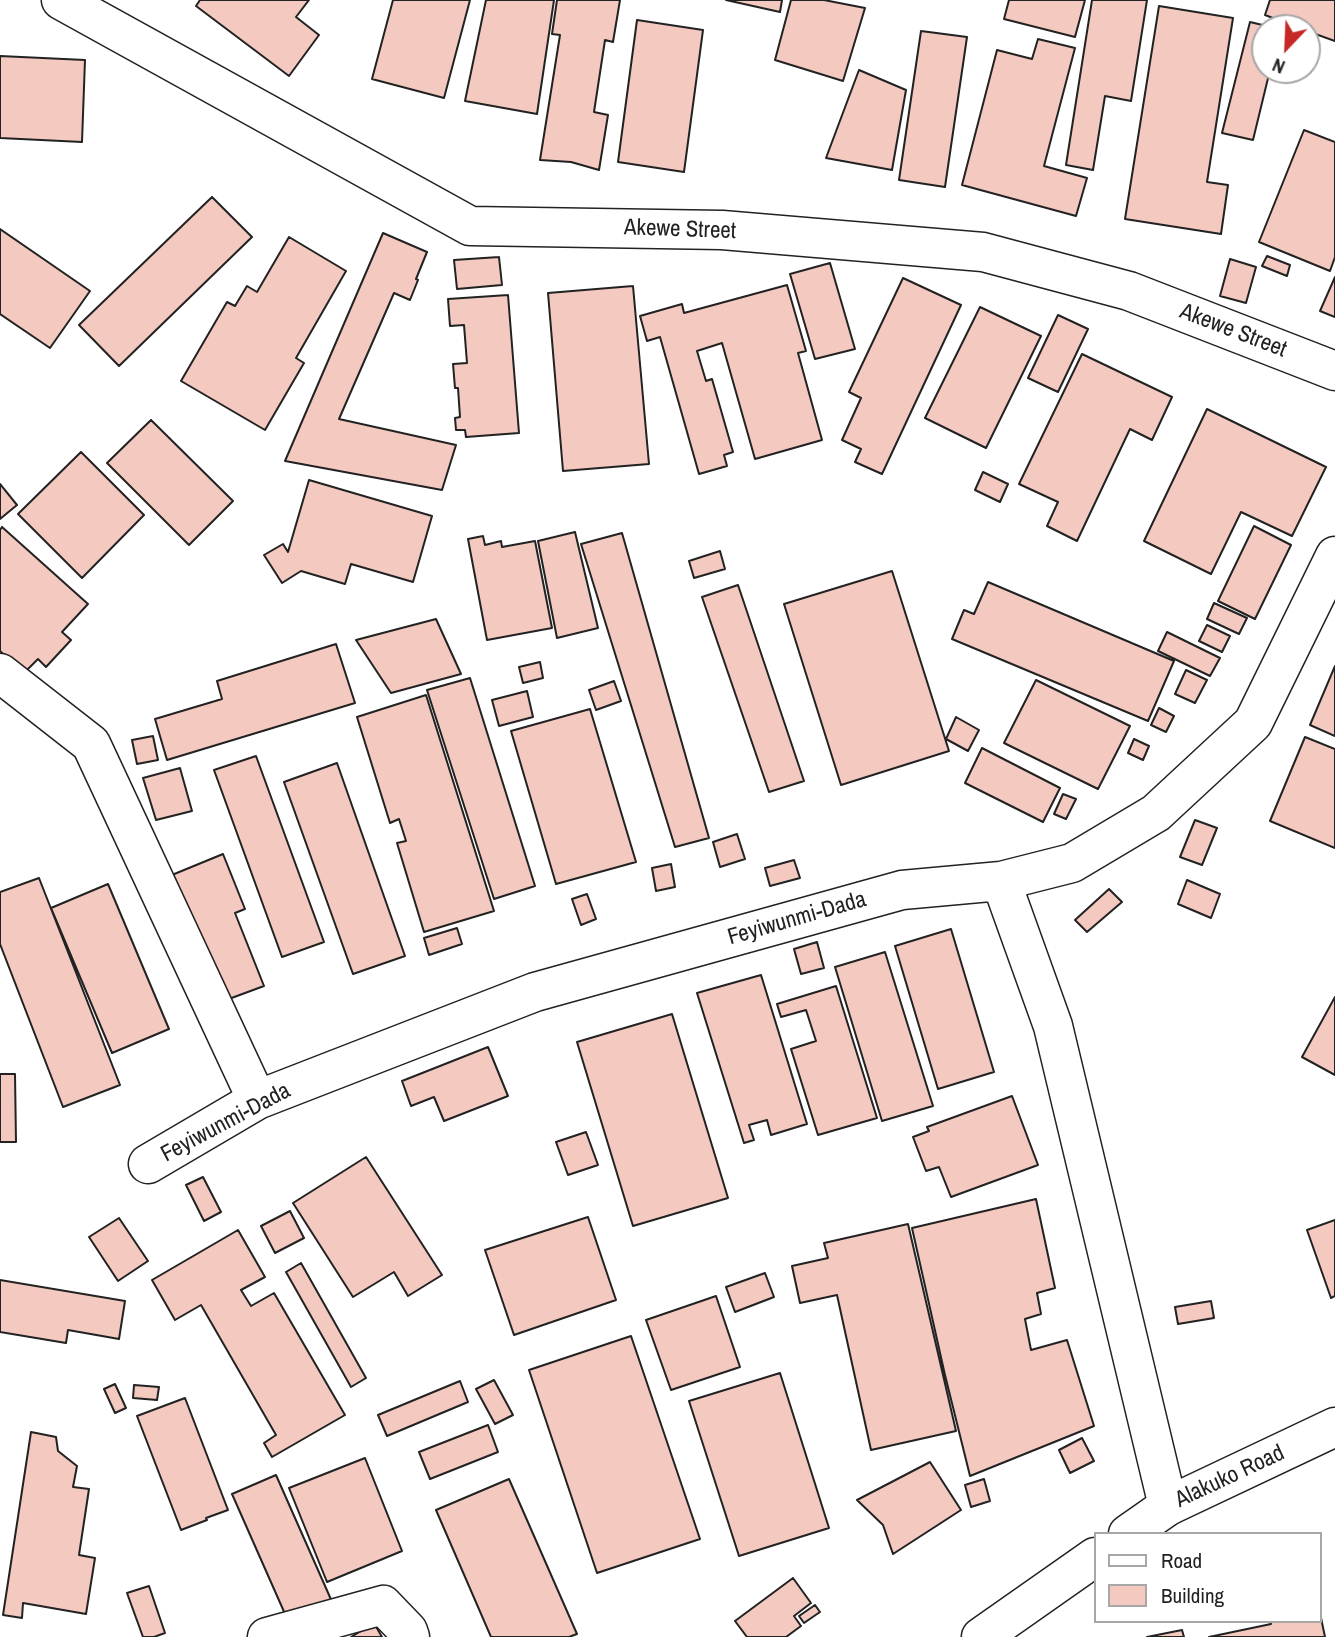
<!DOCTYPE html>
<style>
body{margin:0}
#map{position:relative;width:1335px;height:1637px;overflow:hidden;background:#fff;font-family:"Archivo Narrow",sans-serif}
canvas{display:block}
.legend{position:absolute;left:1094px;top:1532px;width:228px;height:91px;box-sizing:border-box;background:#fff;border:2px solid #a7a7a7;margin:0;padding:9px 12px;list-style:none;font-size:21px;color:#222}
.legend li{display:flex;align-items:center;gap:14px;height:35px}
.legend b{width:35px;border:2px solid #a7a7a7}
.north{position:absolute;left:1251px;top:14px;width:70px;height:70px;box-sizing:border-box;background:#fff;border:2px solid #a7a7a7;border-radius:50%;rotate:203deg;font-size:19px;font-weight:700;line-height:28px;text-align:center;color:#222}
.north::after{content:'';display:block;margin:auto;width:24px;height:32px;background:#c62828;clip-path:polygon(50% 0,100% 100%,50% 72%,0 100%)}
</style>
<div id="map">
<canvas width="1335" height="1637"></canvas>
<ul class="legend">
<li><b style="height:9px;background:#fff"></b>Road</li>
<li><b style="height:19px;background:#f3c9c0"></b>Building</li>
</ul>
<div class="north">N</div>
</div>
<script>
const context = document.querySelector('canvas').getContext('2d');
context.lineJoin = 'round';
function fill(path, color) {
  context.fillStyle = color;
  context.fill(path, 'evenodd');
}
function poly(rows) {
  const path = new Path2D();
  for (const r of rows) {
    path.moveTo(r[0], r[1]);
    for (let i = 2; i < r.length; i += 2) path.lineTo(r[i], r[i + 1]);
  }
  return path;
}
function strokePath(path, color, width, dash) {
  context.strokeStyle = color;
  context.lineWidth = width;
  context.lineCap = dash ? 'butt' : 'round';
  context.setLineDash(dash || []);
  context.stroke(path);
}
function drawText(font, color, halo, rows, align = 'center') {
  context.font = font + ' "Archivo Narrow",sans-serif';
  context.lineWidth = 5;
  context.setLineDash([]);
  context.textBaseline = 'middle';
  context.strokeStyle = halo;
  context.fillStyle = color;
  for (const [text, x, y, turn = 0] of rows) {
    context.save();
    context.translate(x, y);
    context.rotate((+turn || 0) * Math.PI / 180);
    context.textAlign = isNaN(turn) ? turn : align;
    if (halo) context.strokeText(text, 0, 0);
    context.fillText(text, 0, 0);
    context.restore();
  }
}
const building = poly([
 [200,0,309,0,296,17,319,35,289,76,196,6,200,0],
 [393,0,470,0,444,98,372,79,393,0],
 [486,0,554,0,537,114,465,101,486,0],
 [557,0,620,0,613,42,605,40,594,112,608,115,599,170,571,162,540,160,560,35,552,34,557,0],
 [726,0,782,0,780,12,726,0],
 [791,0,824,0,865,8,843,81,775,60,791,0],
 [1009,0,1085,0,1075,37,1004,19,1009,0],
 [1092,0,1147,0,1131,101,1105,96,1093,170,1066,165,1092,0],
 [1270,0,1335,0,1335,41,1307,31,1307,28,1299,28,1265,15,1270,0],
 [1159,6,1233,18,1207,182,1228,185,1221,234,1125,219,1159,6],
 [637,20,703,30,684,172,618,162,637,20],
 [1250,22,1275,28,1265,28,1265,70,1270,70,1253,140,1222,133,1250,22],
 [921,31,967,37,945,187,899,180,921,31],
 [1038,39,1075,48,1044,166,1087,178,1076,216,962,185,997,50,1032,59,1038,39],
 [0,56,85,60,82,142,0,138,0,56],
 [859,70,906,90,892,170,826,158,859,70],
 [1304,130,1335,142,1335,257,1330,271,1259,242,1304,130],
 [212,197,252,237,119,366,79,325,212,197],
 [0,229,90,291,50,348,0,314,0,229],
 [383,233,427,252,416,279,418,280,410,300,394,293,339,419,456,445,442,490,285,461,383,233],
 [289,237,346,271,296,358,304,363,265,430,181,381,227,302,235,306,247,286,257,292,289,237],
 [1267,256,1290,265,1287,276,1262,266,1267,256],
 [499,257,502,285,457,289,454,260,499,257],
 [1230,259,1256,267,1246,303,1220,296,1230,259],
 [830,263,855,349,815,359,790,274,830,263],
 [1335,277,1335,317,1320,311,1335,277],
 [903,278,961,305,882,474,855,462,861,449,842,440,861,398,849,392,903,278],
 [787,285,806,351,798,353,822,440,755,459,722,343,697,351,706,381,712,379,733,452,724,455,727,466,699,474,660,337,647,341,640,316,682,304,684,313,787,285],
 [633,286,649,464,563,471,548,293,633,286],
 [508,295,519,433,466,437,465,430,456,430,455,418,460,417,458,388,455,388,453,364,467,363,464,325,450,326,448,299,508,295],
 [980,307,1041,336,986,448,925,418,980,307],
 [1058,315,1088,329,1058,392,1028,378,1058,315],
 [1082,354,1172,397,1152,440,1130,429,1077,541,1047,526,1058,502,1019,484,1082,354],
 [1207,409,1326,467,1292,536,1241,512,1211,574,1144,541,1207,409],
 [151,420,233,501,189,545,107,463,151,420],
 [81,452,144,515,82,578,18,514,81,452],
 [983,472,1008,484,1000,502,975,490,983,472],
 [309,480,432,516,413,582,351,564,345,584,301,571,282,583,264,555,283,544,288,552,309,480],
 [0,484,17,505,0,519,0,484],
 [1254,526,1291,545,1255,619,1218,601,1254,526],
 [2,527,88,604,62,632,71,640,46,667,38,659,24,673,0,651,0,530,2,527],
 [575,532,598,628,557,638,538,541,575,532],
 [622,533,709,838,675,847,581,544,622,533],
 [483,536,485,545,501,541,502,547,535,541,552,628,487,640,468,539,483,536],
 [720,551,725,569,694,578,689,561,720,551],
 [892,571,949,751,841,785,784,604,892,571],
 [988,582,1174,661,1148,721,952,639,964,610,974,614,988,582],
 [738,585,804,781,769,792,702,597,738,585],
 [1214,603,1247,618,1239,634,1207,619,1214,603],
 [436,619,461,674,391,693,356,640,436,619],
 [1207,625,1230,636,1222,652,1199,641,1207,625],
 [1167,632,1220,658,1210,676,1158,651,1167,632],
 [336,644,355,703,167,760,155,719,222,699,217,681,336,644],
 [540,662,543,678,523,683,519,667,540,662],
 [1335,666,1335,736,1310,725,1335,666],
 [1186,670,1207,680,1195,703,1175,694,1186,670],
 [470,678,535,886,494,899,427,690,470,678],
 [1036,680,1130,726,1098,789,1004,743,1036,680],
 [614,681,621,701,596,710,589,690,614,681],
 [527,691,533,717,499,726,492,700,527,691],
 [426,695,494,911,424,932,397,843,406,841,399,819,390,823,357,717,426,695],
 [1159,708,1174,716,1166,732,1151,725,1159,708],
 [590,709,636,862,556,884,511,731,590,709],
 [956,717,979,730,968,751,946,739,956,717],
 [153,736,158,760,137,764,132,740,153,736],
 [1305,737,1335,749,1335,848,1270,821,1305,737],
 [1134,739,1149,746,1143,760,1128,753,1134,739],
 [982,748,1060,788,1043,822,965,783,982,748],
 [256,756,324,942,282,957,214,770,256,756],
 [337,763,405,956,353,974,284,782,337,763],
 [180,768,192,811,156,820,143,778,180,768],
 [1063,794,1076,799,1066,819,1054,814,1063,794],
 [1195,820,1217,828,1202,865,1180,857,1195,820],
 [737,834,745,859,720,867,713,842,737,834],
 [223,854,245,909,235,913,264,986,218,1003,167,877,223,854],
 [794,860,800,878,770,886,765,868,794,860],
 [671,864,675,887,656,891,652,868,671,864],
 [39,878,120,1085,63,1107,0,944,0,892,39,878],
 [1187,880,1220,894,1211,918,1178,904,1187,880],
 [108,884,169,1029,112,1053,51,908,108,884],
 [1109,889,1122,902,1087,932,1075,920,1109,889],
 [587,894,596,919,581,925,572,899,587,894],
 [457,928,462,944,429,955,424,938,457,928],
 [951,929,994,1072,938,1089,895,946,951,929],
 [817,942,824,968,801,974,794,949,817,942],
 [885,952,933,1106,882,1121,835,967,885,952],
 [761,975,807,1124,771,1135,767,1120,749,1125,754,1140,744,1143,697,993,761,975],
 [836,986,877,1118,818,1135,791,1049,816,1041,806,1010,781,1017,777,1004,836,986],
 [1335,997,1335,1075,1302,1057,1335,997],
 [672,1014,728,1198,633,1226,577,1042,672,1014],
 [488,1047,508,1096,444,1121,434,1097,411,1106,402,1081,488,1047],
 [0,1074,15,1074,16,1142,0,1142,0,1074],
 [1012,1096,1038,1165,951,1197,939,1167,926,1171,913,1137,929,1131,927,1127,1012,1096],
 [586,1132,598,1165,568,1175,556,1142,586,1132],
 [366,1157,442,1275,408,1296,394,1272,353,1297,293,1203,366,1157],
 [203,1177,221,1212,204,1221,186,1185,203,1177],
 [1036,1199,1055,1288,1037,1293,1041,1314,1025,1319,1031,1350,1067,1340,1094,1426,970,1476,945,1375,912,1228,1036,1199],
 [290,1211,304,1238,275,1253,261,1226,290,1211],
 [588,1217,616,1300,514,1335,485,1250,588,1217],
 [119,1218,148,1261,118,1281,89,1237,119,1218],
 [1335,1220,1335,1296,1331,1298,1307,1230,1335,1220],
 [908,1224,956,1431,871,1450,837,1295,800,1303,792,1266,828,1258,824,1243,908,1224],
 [238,1230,265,1277,241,1290,251,1306,274,1293,345,1415,272,1457,264,1443,276,1435,201,1305,175,1320,152,1280,238,1230],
 [301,1263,366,1378,351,1387,286,1272,301,1263],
 [765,1273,774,1297,735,1312,726,1287,765,1273],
 [0,1280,125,1301,119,1339,68,1330,66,1343,0,1332,0,1280],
 [716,1296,740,1367,671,1390,646,1320,716,1296],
 [1211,1301,1214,1318,1178,1324,1175,1307,1211,1301],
 [631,1336,700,1539,597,1573,529,1370,631,1336],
 [780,1373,829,1528,739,1556,689,1401,780,1373],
 [494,1380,513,1415,495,1424,476,1389,494,1380],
 [460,1381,468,1402,387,1436,378,1415,460,1381],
 [115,1384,126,1408,115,1413,104,1389,115,1384],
 [134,1385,159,1387,157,1400,133,1398,134,1385],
 [185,1398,228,1510,206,1518,207,1520,181,1530,137,1416,185,1398],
 [488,1425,498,1452,430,1479,419,1452,488,1425],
 [31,1432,56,1437,58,1451,77,1466,73,1487,89,1489,79,1555,95,1558,86,1614,23,1603,22,1618,3,1615,31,1432],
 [1082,1438,1094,1461,1070,1473,1059,1450,1082,1438],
 [365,1458,402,1551,327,1582,289,1488,365,1458],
 [930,1462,961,1510,893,1554,883,1525,857,1500,930,1462],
 [276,1475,333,1604,289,1623,232,1494,276,1475],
 [509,1479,577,1634,569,1637,491,1637,436,1510,509,1479],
 [984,1479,990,1501,971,1507,965,1485,984,1479],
 [793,1578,811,1603,794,1616,801,1626,786,1637,747,1637,735,1621,793,1578],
 [149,1586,165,1633,154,1637,143,1637,127,1593,149,1586],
 [815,1605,820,1612,804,1623,799,1616,815,1605],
 [1320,1613,1325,1637,1209,1637,1271,1624,1270,1621,1319,1621,1320,1613],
 [374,1623,382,1637,351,1637,374,1623],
 [1182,1630,1184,1637,1147,1637,1182,1630]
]);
const minor = poly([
 [61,0,470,226,722,230,983,252,1129,291,1335,371],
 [0,673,91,744,257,1100],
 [1001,881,1053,1026,1168,1506],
 [148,1164,257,1100,535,992,902,890,1001,881,1072,863,1156,813,1253,723,1335,556],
 [267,1637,383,1605,408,1631,410,1637]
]);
const major = poly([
 [1128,1534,1168,1506,1335,1427],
 [981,1637,1095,1557]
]);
const streetNames = [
 ["Akewe Street",680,230,2],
 ["Akewe Street",1233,331,21],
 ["Feyiwunmi-Dada",797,919,-16],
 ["Feyiwunmi-Dada",226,1123,-28],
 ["Alakuko Road",1230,1477,-25]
];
fill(building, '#f3c9c0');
strokePath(building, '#222', 2);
strokePath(minor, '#222', 41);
strokePath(major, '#222', 41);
strokePath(minor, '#fff', 38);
strokePath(major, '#fff', 38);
drawText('23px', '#222', '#fff', streetNames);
</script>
